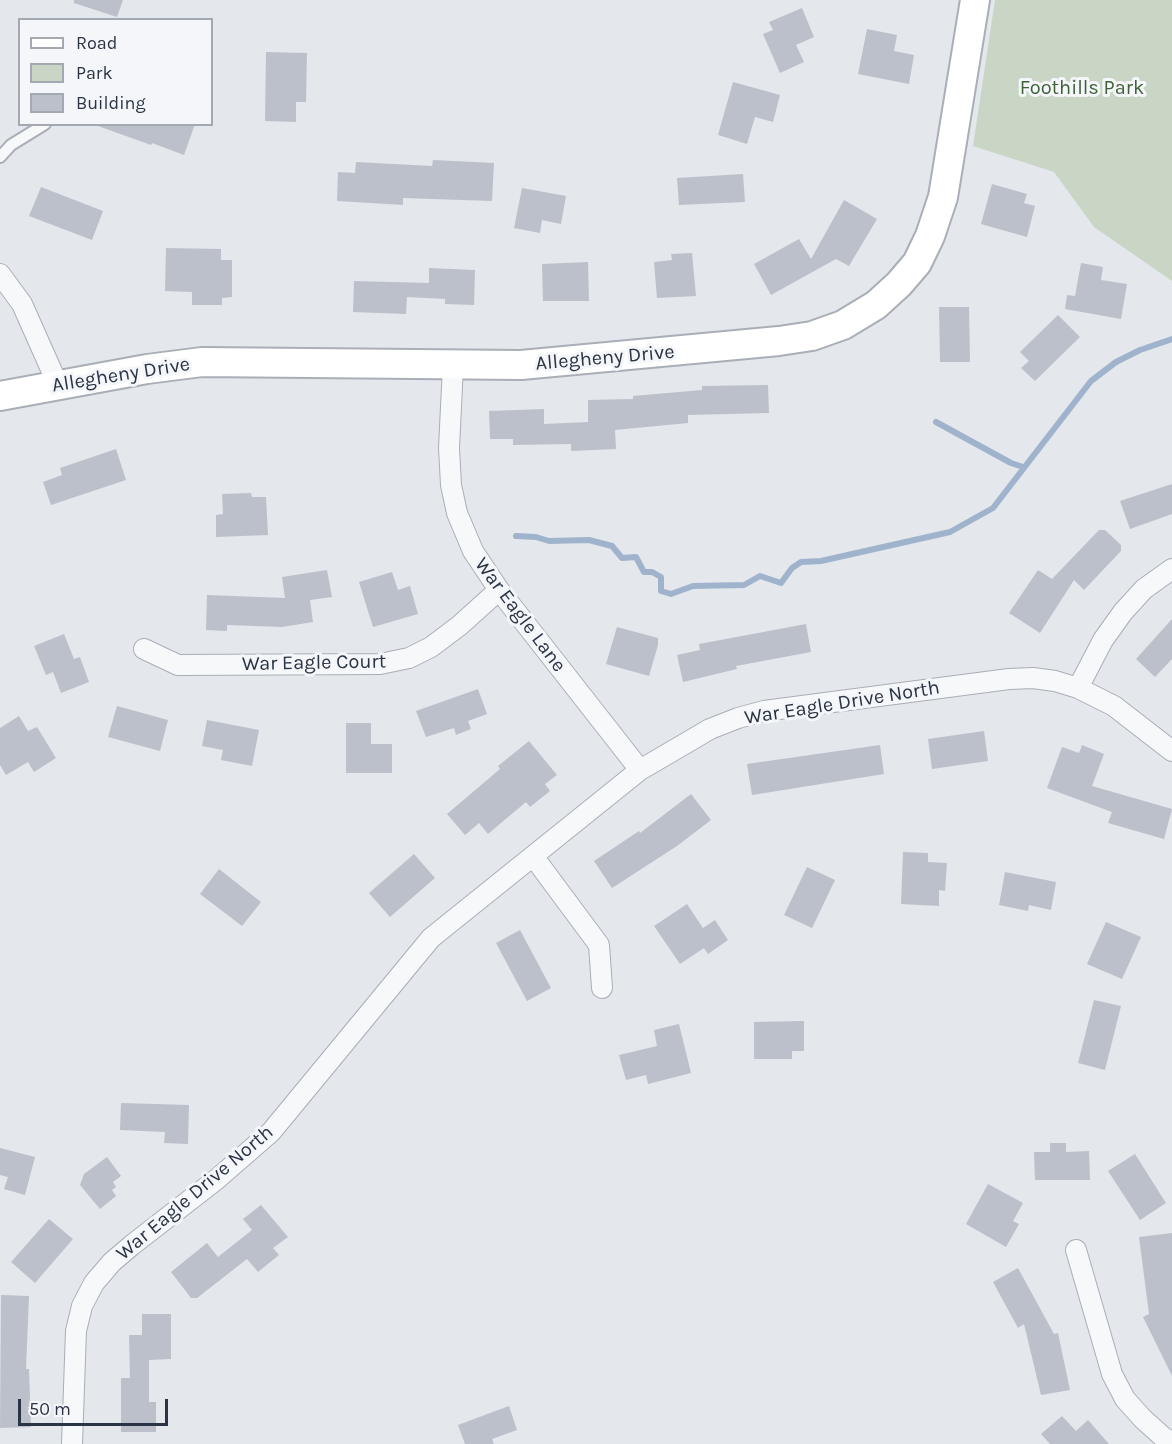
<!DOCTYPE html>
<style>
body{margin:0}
#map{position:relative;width:1172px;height:1444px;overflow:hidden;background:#e4e7ec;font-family:Karla,sans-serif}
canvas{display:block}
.legend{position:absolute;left:18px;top:18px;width:195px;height:108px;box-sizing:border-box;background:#f4f6f9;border:2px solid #a4a8b1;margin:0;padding:8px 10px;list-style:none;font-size:18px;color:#2b3445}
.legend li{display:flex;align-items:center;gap:12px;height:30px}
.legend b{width:30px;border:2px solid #a4a8b1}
.scale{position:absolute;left:18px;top:1399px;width:150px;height:27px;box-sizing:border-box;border:3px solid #2b3445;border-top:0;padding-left:8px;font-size:18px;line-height:21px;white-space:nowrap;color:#2b3445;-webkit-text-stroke:4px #f4f6f9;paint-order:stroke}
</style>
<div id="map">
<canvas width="1172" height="1444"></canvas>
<ul class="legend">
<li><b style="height:8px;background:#fff"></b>Road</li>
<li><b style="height:16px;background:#c9d6c5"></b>Park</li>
<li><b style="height:16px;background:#bbc0ca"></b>Building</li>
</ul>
<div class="scale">50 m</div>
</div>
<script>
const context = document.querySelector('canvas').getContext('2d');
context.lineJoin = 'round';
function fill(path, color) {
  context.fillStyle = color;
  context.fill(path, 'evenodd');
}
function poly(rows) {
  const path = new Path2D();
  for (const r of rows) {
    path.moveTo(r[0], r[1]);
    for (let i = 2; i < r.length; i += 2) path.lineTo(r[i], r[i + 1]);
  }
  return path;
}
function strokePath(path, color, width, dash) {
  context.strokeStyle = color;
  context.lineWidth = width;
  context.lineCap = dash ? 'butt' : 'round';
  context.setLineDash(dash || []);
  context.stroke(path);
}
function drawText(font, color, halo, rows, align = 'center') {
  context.font = font + ' Karla,sans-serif';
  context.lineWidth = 6;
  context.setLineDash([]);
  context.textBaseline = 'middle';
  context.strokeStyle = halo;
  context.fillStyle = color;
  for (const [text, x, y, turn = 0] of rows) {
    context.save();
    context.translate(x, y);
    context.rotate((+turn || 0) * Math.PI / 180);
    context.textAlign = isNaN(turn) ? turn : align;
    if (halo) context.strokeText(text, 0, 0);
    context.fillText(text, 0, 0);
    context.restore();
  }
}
const green = poly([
 [995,0,1172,0,1172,281,1094,227,1054,172,973,146]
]);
const stream = poly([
 [936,422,1011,463,1023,467],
 [516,536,536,537,549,541,589,540,612,546,622,558,636,557,644,572,652,572,661,577,661,591,671,594,693,586,744,585,760,576,781,583,792,568,801,562,821,561,950,532,993,508,1091,381,1116,362,1140,350,1172,339]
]);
const building = poly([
 [74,0,123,0,117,17,74,3],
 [802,8,814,37,796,45,804,62,780,73,763,34,773,30,769,22],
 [867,29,897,35,894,51,914,55,909,84,858,74],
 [266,52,307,53,306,102,296,102,296,122,265,121],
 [733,82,780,95,773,122,755,117,747,144,718,135],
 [99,124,195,124,184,155,152,143,151,145,98,126],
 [433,160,494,163,492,201,403,198,403,205,337,201,338,172,355,173,356,162,432,166],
 [743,174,745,202,679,205,677,178],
 [992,184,1027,194,1024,203,1035,206,1027,237,981,224],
 [41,187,103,211,92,240,29,216],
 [522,188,566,196,561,224,542,220,540,233,514,228],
 [844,200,877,219,849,266,836,259,771,295,754,264,799,239,811,259],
 [166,248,221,249,221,260,232,260,232,297,222,298,222,305,192,305,192,292,165,291],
 [692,253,696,296,657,298,654,262,672,260,671,254],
 [588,262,589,301,543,301,542,264],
 [1081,263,1103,267,1101,280,1127,284,1121,319,1065,309,1067,295,1075,296],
 [429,268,475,270,474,305,445,304,445,299,407,297,406,314,353,312,354,281,429,283],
 [939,307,969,307,970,362,940,362],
 [1058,315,1080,337,1035,381,1021,368,1029,361,1020,352],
 [768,385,769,413,688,415,688,423,615,430,616,449,571,451,571,444,513,445,513,439,490,439,489,411,544,409,544,424,588,422,588,400,633,399,633,396,702,390,702,386],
 [116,449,126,480,51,505,43,482,62,475,60,468],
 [1172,484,1172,514,1130,529,1120,501],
 [251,493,252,497,266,497,268,535,216,537,216,515,223,514,222,494],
 [1099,530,1105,530,1121,545,1121,551,1084,590,1074,580,1040,633,1009,613,1038,570,1052,579],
 [327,570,332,597,310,600,313,622,282,627,227,625,227,631,206,630,207,595,285,598,282,577],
 [392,572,398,590,410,586,418,614,373,627,359,582],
 [1172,619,1172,659,1155,677,1136,659],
 [806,624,811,652,736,666,737,669,683,682,677,655,700,650,699,644],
 [617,627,658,638,658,645,649,676,606,664],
 [64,634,74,659,80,657,89,682,61,693,53,672,46,675,34,646],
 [478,689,487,714,468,721,471,729,456,735,454,728,426,737,416,711],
 [117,706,168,720,160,751,108,737],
 [19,716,28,731,37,727,56,758,34,772,28,762,6,775,0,765,0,728],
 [207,720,259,730,252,766,221,760,223,750,202,746],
 [346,723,371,723,371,744,392,744,392,773,346,773],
 [984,731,988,761,932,769,928,739],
 [529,741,557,775,545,784,550,791,530,807,526,802,488,834,479,823,465,835,447,814,500,769,498,766],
 [880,745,884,774,752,795,747,764],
 [1082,745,1104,754,1092,786,1172,809,1164,839,1108,823,1112,812,1047,788,1062,747,1079,753],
 [691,794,711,820,677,846,612,888,594,861,639,831,640,833],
 [903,852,928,853,928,862,947,863,945,891,939,890,939,906,901,904],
 [414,854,435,878,390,917,369,893],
 [807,867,835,880,812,928,784,915],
 [219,869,261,902,242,926,200,894],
 [1005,872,1056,882,1051,910,1029,905,1028,911,999,905],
 [687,904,703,928,715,920,728,940,708,954,704,948,680,964,654,926],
 [1106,922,1141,937,1122,979,1087,964],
 [520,930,551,988,527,1001,496,943],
 [1094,1000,1121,1006,1105,1070,1078,1063],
 [804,1021,804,1051,792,1051,792,1059,754,1059,754,1022],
 [679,1024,691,1073,648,1084,646,1075,626,1080,619,1055,657,1046,654,1030],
 [121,1103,189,1105,188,1144,164,1143,165,1132,120,1130],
 [1050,1143,1066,1143,1066,1152,1089,1151,1090,1180,1035,1180,1034,1152,1050,1152],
 [0,1148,35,1157,25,1195,4,1189,8,1177,0,1175],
 [1135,1154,1166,1203,1140,1220,1108,1171],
 [107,1157,121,1176,113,1182,116,1187,112,1190,116,1196,100,1209,80,1185,84,1174],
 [988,1184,1023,1203,1013,1221,1019,1224,1006,1247,966,1224],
 [261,1205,288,1237,273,1248,279,1255,258,1272,247,1259,197,1298,191,1298,171,1272,207,1243,218,1257,252,1230,243,1219],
 [49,1219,73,1239,35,1283,11,1262],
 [1172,1233,1172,1376,1143,1317,1149,1314,1139,1237],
 [1018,1268,1054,1334,1058,1333,1070,1390,1041,1395,1024,1324,1018,1328,993,1282],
 [1,1295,29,1296,26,1369,29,1369,31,1427,0,1428],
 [142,1314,171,1314,171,1359,149,1360,149,1402,156,1402,156,1432,121,1432,121,1378,130,1378,129,1335,142,1335],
 [509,1406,517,1430,492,1439,494,1444,465,1444,458,1425],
 [1062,1416,1076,1431,1088,1420,1109,1444,1050,1444,1041,1434]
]);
const lane = poly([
 [0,157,11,145,45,124]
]);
const street = poly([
 [0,274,22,304,58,385],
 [453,366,449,448,451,485,457,513,473,551,499,590,640,770],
 [144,649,178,665,380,664,409,658,431,647,459,626,499,590],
 [1078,688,1103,640,1123,612,1144,589,1172,569],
 [533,856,599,945,602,988],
 [1076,1250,1112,1374,1125,1399,1143,1419,1163,1437,1172,1442],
 [72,1444,76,1331,82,1306,94,1283,112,1262,132,1245,217,1179,271,1132,431,938,640,770,710,729,738,718,764,711,1009,679,1033,678,1055,681,1078,688,1114,706,1172,751]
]);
const secondary = poly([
 [0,396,147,369,202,362,521,365,779,341,812,336,843,325,876,305,899,284,917,263,930,236,943,197,975,0]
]);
const parkNames = [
 ["Foothills Park",1082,88]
];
const streetNames = [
 ["Allegheny Drive",605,358,-5],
 ["Allegheny Drive",121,375,-9],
 ["War Eagle Lane",520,615,53],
 ["War Eagle Court",314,663,-1],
 ["War Eagle Drive North",842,703,-9],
 ["War Eagle Drive North",195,1193,-40]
];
fill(green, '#c9d6c5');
strokePath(stream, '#9fb4cc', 6);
fill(building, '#bbc0ca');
strokePath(lane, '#a9aeb7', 14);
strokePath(street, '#a9aeb7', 22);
strokePath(secondary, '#a9aeb7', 32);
strokePath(lane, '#f7f8fa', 10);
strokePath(street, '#f7f8fa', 20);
strokePath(secondary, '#fff', 28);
drawText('20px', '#3f6138', '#f4f6f9', parkNames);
drawText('20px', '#2b3445', '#f4f6f9', streetNames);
</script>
